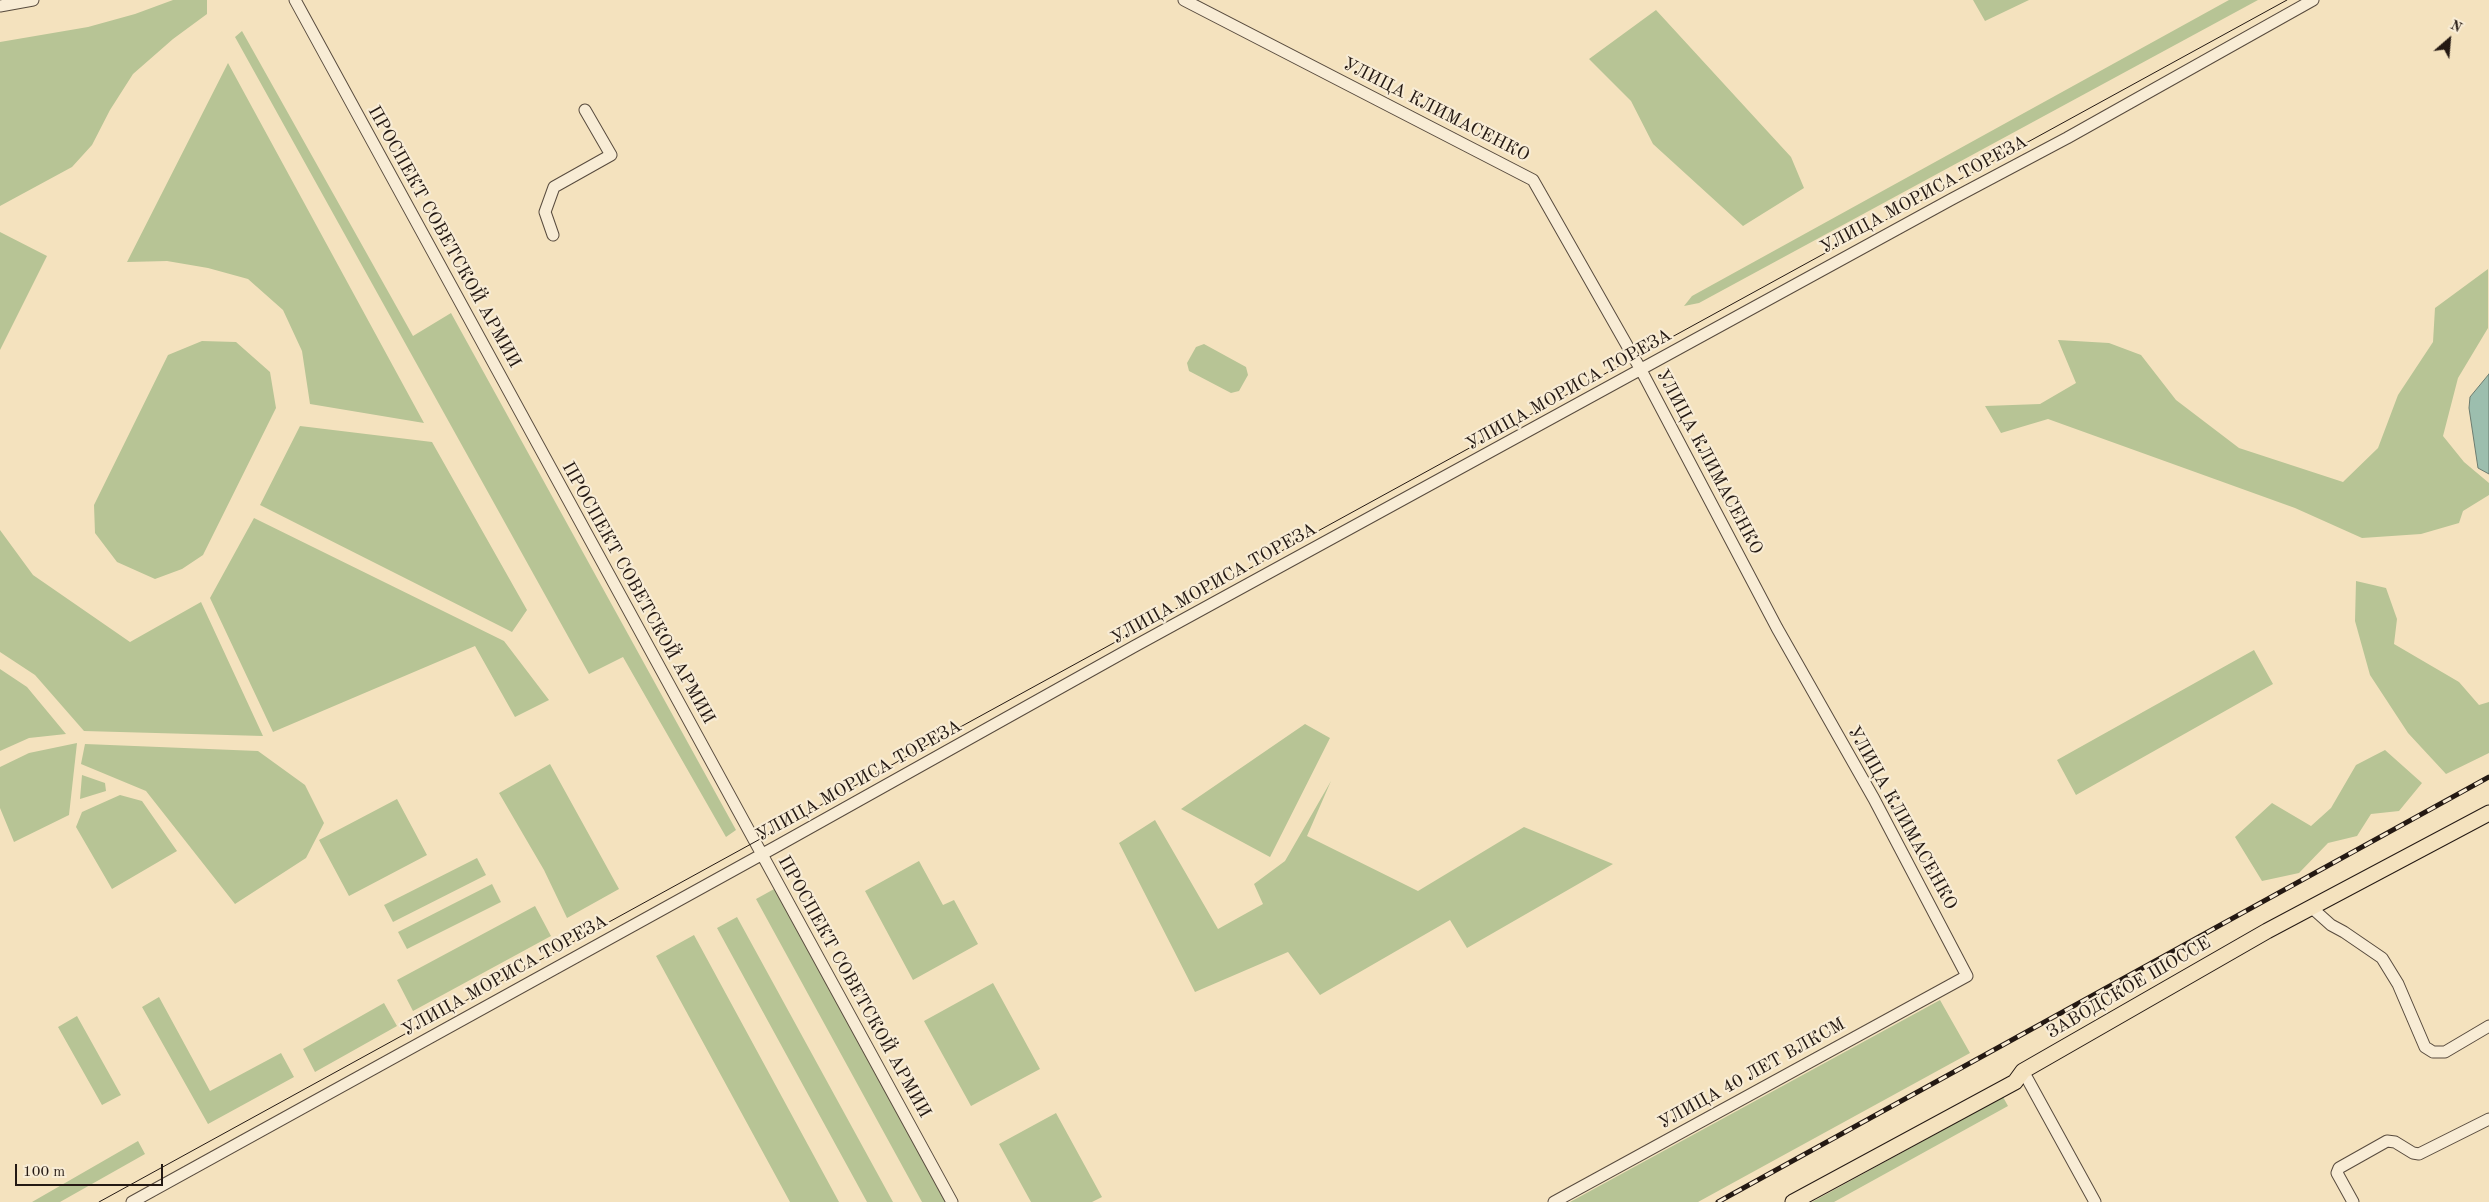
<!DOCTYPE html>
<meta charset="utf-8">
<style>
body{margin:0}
#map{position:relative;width:2489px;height:1202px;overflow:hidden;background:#f4e2be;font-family:"Old Standard TT",serif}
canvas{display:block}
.north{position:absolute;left:2424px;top:15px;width:50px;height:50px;-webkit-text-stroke:4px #f8ecd5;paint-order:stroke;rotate:27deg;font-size:14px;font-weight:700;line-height:20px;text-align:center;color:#241913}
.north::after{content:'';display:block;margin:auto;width:18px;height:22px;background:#241913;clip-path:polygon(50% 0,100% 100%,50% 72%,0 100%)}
.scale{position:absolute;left:15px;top:1164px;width:148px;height:22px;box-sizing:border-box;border:2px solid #241913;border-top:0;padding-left:6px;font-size:15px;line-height:18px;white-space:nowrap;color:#241913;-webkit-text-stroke:4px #f8ecd5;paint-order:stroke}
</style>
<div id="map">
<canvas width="2489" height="1202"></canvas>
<div class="north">N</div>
<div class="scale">100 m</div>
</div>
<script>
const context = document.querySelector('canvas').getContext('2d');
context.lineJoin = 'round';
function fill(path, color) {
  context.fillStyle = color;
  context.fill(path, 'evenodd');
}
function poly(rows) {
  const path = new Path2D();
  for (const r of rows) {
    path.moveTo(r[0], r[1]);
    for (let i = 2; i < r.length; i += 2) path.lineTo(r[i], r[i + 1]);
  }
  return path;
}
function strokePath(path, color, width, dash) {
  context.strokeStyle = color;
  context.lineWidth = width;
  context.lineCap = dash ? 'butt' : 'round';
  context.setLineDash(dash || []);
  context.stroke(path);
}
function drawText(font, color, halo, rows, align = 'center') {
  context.font = font + ' "Old Standard TT",serif';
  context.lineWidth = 4.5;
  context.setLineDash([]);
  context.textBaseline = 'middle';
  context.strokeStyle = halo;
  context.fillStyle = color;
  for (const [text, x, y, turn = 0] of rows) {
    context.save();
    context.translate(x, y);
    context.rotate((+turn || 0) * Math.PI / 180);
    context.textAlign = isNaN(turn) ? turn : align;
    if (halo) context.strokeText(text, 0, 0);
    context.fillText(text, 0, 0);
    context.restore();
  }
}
const green = poly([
 [173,0,207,0,207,14,173,39,133,74,110,110,92,145,72,167,0,206,0,42,88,27,135,14],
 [1973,0,2029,0,1985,21],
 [2229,0,2258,0,1699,303,1684,306,1692,296],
 [1656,10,1791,157,1804,188,1743,226,1653,144,1631,101,1589,59],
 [242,31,413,336,451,313,736,830,726,837,623,657,589,674,235,37],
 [228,63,424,423,310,404,302,351,283,310,248,279,208,268,167,261,127,262],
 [0,232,47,256,0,350],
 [2488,269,2488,328,2458,378,2443,436,2464,462,2489,483,2489,495,2463,511,2459,523,2421,534,2362,538,2295,508,2048,419,2001,433,1985,406,2040,404,2076,383,2058,340,2109,343,2141,355,2176,400,2239,448,2343,482,2378,448,2398,395,2433,342,2435,308],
 [202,341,236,342,270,372,276,408,203,555,182,569,155,579,117,562,95,533,94,505,168,355],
 [1204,344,1246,367,1248,375,1239,391,1231,393,1189,371,1187,363,1196,347],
 [300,426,432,442,527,610,512,632,260,505],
 [254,518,504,641,549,700,515,717,475,646,273,732,210,598],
 [0,530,33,575,130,642,201,602,263,736,84,731,35,675,0,652],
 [2356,581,2386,588,2397,619,2394,644,2459,682,2479,705,2489,702,2489,753,2446,774,2408,733,2370,675,2355,621],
 [2254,650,2273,684,2076,795,2057,760],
 [0,669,27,687,66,734,29,738,0,751],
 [1305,724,1330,738,1270,857,1181,809],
 [77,743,69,815,14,842,0,808,0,767,29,753],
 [85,744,258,751,305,785,324,823,306,858,235,904,146,791,81,764],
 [2385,750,2422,783,2399,811,2371,814,2357,836,2328,843,2299,873,2262,881,2235,837,2272,803,2311,826,2331,808,2356,765],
 [550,764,619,889,567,918,544,870,499,793],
 [82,775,105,783,106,791,80,799],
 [1331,781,1307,836,1418,891,1524,827,1613,864,1467,948,1450,920,1320,995,1288,952,1195,992,1119,843,1155,820,1218,929,1263,904,1254,884,1285,861],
 [120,795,142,801,177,851,112,889,76,827,82,812],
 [397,799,427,855,349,896,319,840],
 [477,858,486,875,393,922,384,905],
 [919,861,943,905,954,900,978,944,913,980,865,891],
 [492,884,501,902,407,949,398,932],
 [776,888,948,1202,922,1202,756,899],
 [535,906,551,936,413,1011,397,980],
 [737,917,893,1202,867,1202,717,928],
 [694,935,839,1202,790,1202,656,956],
 [993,983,1040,1069,971,1106,924,1021],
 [159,997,210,1091,281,1053,294,1077,208,1124,142,1007],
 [1940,1000,1970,1053,1698,1202,1570,1202],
 [384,1003,397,1026,315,1072,303,1049],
 [77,1016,121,1095,102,1105,58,1027],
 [2003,1097,2008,1106,1834,1202,1812,1202],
 [1056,1113,1102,1197,1092,1202,1031,1202,999,1144],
 [138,1141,145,1154,60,1202,32,1202]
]);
const water = poly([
 [2489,374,2489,474,2478,468,2469,408,2470,397,2489,374]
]);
const minor = poly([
 [295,0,952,1202],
 [1184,0,1533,180,1641,370,1777,628,1874,799,1967,976,1554,1202],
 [0,6,33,0],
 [553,235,545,212,554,187,611,155,585,110],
 [2312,908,2331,925,2344,932,2382,958,2398,984,2425,1047,2433,1052,2445,1052,2489,1026],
 [2023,1071,2095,1202],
 [132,1202,779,845,1135,646,1952,199,2067,138,2313,0],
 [2353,1202,2337,1173,2339,1168,2387,1141,2395,1142,2413,1153,2419,1154,2489,1119]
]);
const major = poly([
 [1793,1202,2015,1082,2023,1071,2267,931,2489,813]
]);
const tram = poly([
 [99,1202,782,827,911,754,2287,0]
]);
const rail = poly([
 [1718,1202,2489,777]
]);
const streetNames = [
 ["УЛИЦА КЛИМАСЕНКО",1436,110,27],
 ["УЛИЦА МОРИСА ТОРЕЗА",1924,195,-28],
 ["ПРОСПЕКТ СОВЕТСКОЙ АРМИИ",444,237,61],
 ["УЛИЦА МОРИСА ТОРЕЗА",1569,390,-29],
 ["УЛИЦА КЛИМАСЕНКО",1709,462,62],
 ["УЛИЦА МОРИСА ТОРЕЗА",1214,584,-29],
 ["ПРОСПЕКТ СОВЕТСКОЙ АРМИИ",638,593,61],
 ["УЛИЦА МОРИСА ТОРЕЗА",859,781,-29],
 ["УЛИЦА КЛИМАСЕНКО",1902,818,61],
 ["УЛИЦА МОРИСА ТОРЕЗА",505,976,-29],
 ["ПРОСПЕКТ СОВЕТСКОЙ АРМИИ",854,987,61],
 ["ЗАВОДСКОЕ ШОССЕ",2129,988,-30],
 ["УЛИЦА 40 ЛЕТ ВЛКСМ",1752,1074,-29]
];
fill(green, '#b7c495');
fill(water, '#9cbeae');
strokePath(water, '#6c7c70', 1);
strokePath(minor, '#584b3e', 13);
strokePath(major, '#241913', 17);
strokePath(minor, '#f8ecd5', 11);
strokePath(major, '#f4e2be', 15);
strokePath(tram, '#241913', 1);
strokePath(rail, '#241913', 5);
strokePath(rail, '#f8ecd5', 3, [9]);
drawText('18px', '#241913', '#f8ecd5', streetNames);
</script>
